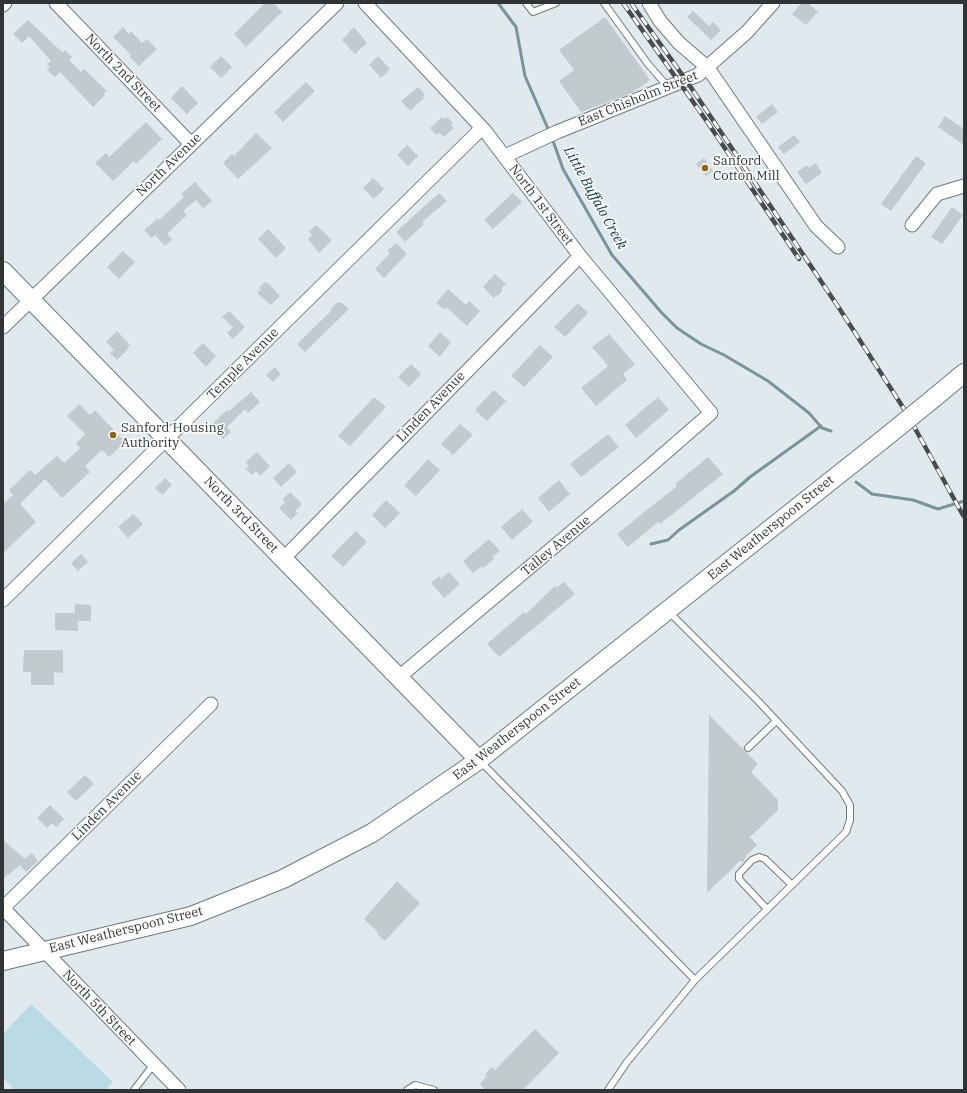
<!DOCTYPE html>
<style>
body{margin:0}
#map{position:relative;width:967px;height:1093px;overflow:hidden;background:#e0eaee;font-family:"IBM Plex Serif",serif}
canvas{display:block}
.frame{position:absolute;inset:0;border:4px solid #313436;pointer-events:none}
</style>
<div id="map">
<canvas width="967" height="1093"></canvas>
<div class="frame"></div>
</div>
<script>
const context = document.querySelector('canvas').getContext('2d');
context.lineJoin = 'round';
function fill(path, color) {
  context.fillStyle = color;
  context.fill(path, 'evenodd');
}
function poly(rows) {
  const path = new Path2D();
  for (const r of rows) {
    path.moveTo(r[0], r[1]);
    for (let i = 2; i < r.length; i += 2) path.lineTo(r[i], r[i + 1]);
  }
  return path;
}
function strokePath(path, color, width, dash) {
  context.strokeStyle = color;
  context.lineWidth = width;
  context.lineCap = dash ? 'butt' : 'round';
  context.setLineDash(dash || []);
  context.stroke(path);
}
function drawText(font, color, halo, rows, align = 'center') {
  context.font = font + ' "IBM Plex Serif",serif';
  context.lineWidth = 3;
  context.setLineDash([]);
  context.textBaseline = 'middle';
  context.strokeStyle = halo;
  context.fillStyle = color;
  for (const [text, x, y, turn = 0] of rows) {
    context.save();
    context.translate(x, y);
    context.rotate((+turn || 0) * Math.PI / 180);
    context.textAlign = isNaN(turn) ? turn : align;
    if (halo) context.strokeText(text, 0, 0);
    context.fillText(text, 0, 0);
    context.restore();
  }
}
const green = poly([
 [31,1004,113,1082,105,1090,15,1090,3,1078,3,1034]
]);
const stream = poly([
 [498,3,516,27,525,76,549,131],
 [552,138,563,169,612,255,661,312,677,328,701,344,724,355,768,381,809,413,822,428,831,431],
 [856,482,872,494,913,500,938,509,964,501],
 [651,544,668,540,679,530,734,491,750,477,821,426]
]);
const building = poly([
 [265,3,274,3,282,12,246,47,234,34],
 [802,3,808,3,818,12,806,25,792,14],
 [693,11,709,26,713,22,721,30,711,40,687,17],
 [605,17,650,80,632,93,581,112,559,81,574,70,559,50],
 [28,20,61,51,63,52,65,50,72,57,69,60,81,72,84,69,107,91,104,93,105,95,93,107,60,72,55,77,47,70,50,67,47,64,51,61,29,36,22,43,13,34],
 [123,27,129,34,131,31,142,43,147,39,157,49,139,66,129,56,131,55,113,37],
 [354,27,367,43,355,54,342,40],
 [221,56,232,67,221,78,210,67],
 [378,56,390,69,381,78,369,65],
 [306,82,315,91,283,122,274,112],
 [182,86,198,103,187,114,171,98],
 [418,87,425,94,423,96,424,98,410,111,401,101],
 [772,104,778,112,762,124,756,117],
 [945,116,964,129,964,145,938,127],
 [442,117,444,119,447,117,453,123,451,125,454,128,444,137,439,133,436,135,430,128],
 [146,122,162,139,136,164,134,161,113,181,95,163,106,153,109,157],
 [256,133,272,148,238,179,223,163,232,154,234,156],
 [794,135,800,142,784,154,778,147],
 [407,145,418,156,408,166,397,155],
 [916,156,926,163,891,211,881,204],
 [704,158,713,171,706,176,696,164],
 [816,163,822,173,806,184,797,172,807,165,809,168],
 [373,178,384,189,374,199,363,188],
 [195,182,212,201,203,208,196,200,183,211,187,215,167,234,172,239,165,246,155,235,152,238,144,230,158,218,159,220,184,197,181,194],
 [439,193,447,201,422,222,424,224,405,242,396,232],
 [513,193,522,202,493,229,484,220],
 [952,207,963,215,942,244,931,237],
 [316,225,332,240,319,253,308,239,312,235,309,232],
 [268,229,286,248,276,258,258,239],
 [396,243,407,254,384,278,375,269,390,253,387,251],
 [123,251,135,262,119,279,107,267],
 [495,274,506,284,501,288,503,290,498,296,496,295,494,298,483,287],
 [265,282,268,283,280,296,271,305,257,293,261,290,259,288],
 [448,289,466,305,469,301,480,311,467,326,446,307,444,309,436,303],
 [338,302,340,303,341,302,349,309,305,352,297,344,332,310,330,309],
 [578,303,588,313,565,337,554,327],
 [229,311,245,327,233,339,227,333,233,327,222,317],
 [117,331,130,345,127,347,129,348,117,360,110,353,114,350,106,342],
 [440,332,451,342,440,357,428,346],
 [609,334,635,364,623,374,627,380,596,406,581,388,608,366,592,347],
 [203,343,216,356,206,367,193,353],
 [540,345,553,357,524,387,511,376],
 [411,364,421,374,409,387,398,377],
 [275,367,281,374,273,382,266,375],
 [494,390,506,401,487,421,475,410],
 [251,392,260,402,248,413,245,409,227,427,231,432,223,439,210,426,227,410,228,412],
 [374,397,386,407,350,446,338,436],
 [658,397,669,410,636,438,625,425],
 [79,404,90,415,95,410,125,442,109,457,102,450,85,466,90,472,62,498,45,479,20,504,36,522,3,553,3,504,13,495,9,490,30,470,35,475,57,456,64,463,80,448,76,443,85,434,67,416],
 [460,424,473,435,453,455,441,444],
 [608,434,619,447,581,477,570,464],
 [257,452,270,466,260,476,256,471,252,475,246,469,249,466,246,462],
 [708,457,723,474,660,524,658,522,628,547,617,534,677,486,675,484],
 [428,459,440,470,416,496,404,486],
 [289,463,297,472,281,487,273,478],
 [165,478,172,485,162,495,155,488],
 [559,480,570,494,549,512,538,498],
 [290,492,302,504,295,511,298,513,291,520,279,508,285,502,282,500],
 [386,500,400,513,385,528,372,515],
 [522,509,533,522,512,540,501,527],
 [133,514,143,524,128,538,118,527],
 [356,531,367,542,343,567,331,556],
 [489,539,500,551,492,557,494,559,483,568,481,567,473,573,463,561],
 [81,554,88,562,78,571,71,563],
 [449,572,460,584,444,598,431,583,439,576,441,579],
 [564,582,575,594,499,657,487,644,524,612,526,614,555,586,556,588],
 [75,604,91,605,91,621,78,621,78,631,55,630,55,613,75,613],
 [24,650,63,650,63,673,54,672,54,685,31,685,31,672,23,672],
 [709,715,758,764,751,772,778,800,778,810,750,837,757,845,746,856,744,862,740,861,707,893],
 [85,775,94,784,76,801,67,792],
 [50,805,64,819,56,827,52,823,47,828,37,818],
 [3,840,25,859,32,853,38,861,26,872,20,865,3,879],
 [397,881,420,903,385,941,377,934,378,932,364,919],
 [535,1029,559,1053,523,1090,485,1090,480,1084,487,1076,485,1074,492,1067,495,1070]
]);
const lane = poly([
 [526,3,533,12,556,3],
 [604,3,648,64,668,87],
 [748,748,776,721],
 [480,761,695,980],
 [767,909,739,879,739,874,752,860,759,857,765,859,792,885],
 [134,1090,154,1064],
 [407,1090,415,1085,434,1090],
 [608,1090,627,1062,695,980,846,832,850,820,850,805,842,791,759,702,668,611]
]);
const street = poly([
 [56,3,191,144],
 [365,3,485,131,580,256,711,413,649,467,399,677],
 [649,3,660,21,679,43,708,68,816,226,838,247],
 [3,5,5,3],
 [505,156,557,132,698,75,747,32,773,3],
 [912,225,937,194,964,186],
 [3,327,337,3],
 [283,559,580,256],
 [3,600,482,128],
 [3,908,211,704],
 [3,908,179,1090]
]);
const secondary = poly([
 [3,271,479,760],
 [934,398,964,373],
 [3,961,191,916,283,879,372,833,479,760,881,441]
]);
const rail = poly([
 [623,3,708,123,799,259],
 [631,3,686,80,841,311,906,412,964,517]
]);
const secondaryBridge = poly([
 [881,441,934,398]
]);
const markers = [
 [705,168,4,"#946214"],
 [113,435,4,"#946214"]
];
const streetNames = [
 ["North 2nd Street",123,73,46],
 ["East Chisholm Street",638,99,-22],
 ["North Avenue",169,165,-44],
 ["North 1st Street",541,205,53],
 ["Temple Avenue",243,364,-45],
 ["Linden Avenue",431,407,-46],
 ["North 3rd Street",241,515,46],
 ["East Weatherspoon Street",771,528,-39],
 ["Talley Avenue",556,546,-40],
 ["East Weatherspoon Street",517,729,-38],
 ["Linden Avenue",107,806,-45],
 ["East Weatherspoon Street",126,930,-14],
 ["North 5th Street",99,1008,46]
];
const poiNames = [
 ["Sanford",713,161],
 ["Cotton Mill",713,176],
 ["Sanford Housing",121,428],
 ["Authority",121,443]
];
const waterNames = [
 ["Little Buffalo Creek",595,198,61]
];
fill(green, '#badae6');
strokePath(stream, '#7a939d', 3);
fill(building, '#c1cbce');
strokePath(lane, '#70787c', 8);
strokePath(street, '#70787c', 15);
strokePath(secondary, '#70787c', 20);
strokePath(lane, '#fff', 6);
strokePath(street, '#fff', 13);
strokePath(secondary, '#fff', 18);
strokePath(rail, '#484c4e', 4.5);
strokePath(rail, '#fff', 3, [9]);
strokePath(secondaryBridge, '#70787c', 20, []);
strokePath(secondaryBridge, '#fff', 18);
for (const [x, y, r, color] of markers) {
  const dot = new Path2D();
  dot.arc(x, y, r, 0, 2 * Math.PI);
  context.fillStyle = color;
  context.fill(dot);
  strokePath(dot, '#fff', 1.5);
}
drawText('13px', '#313436', '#fff', streetNames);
drawText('13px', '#313436', '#fff', poiNames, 'left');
drawText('italic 14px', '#003443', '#fff', waterNames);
</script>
